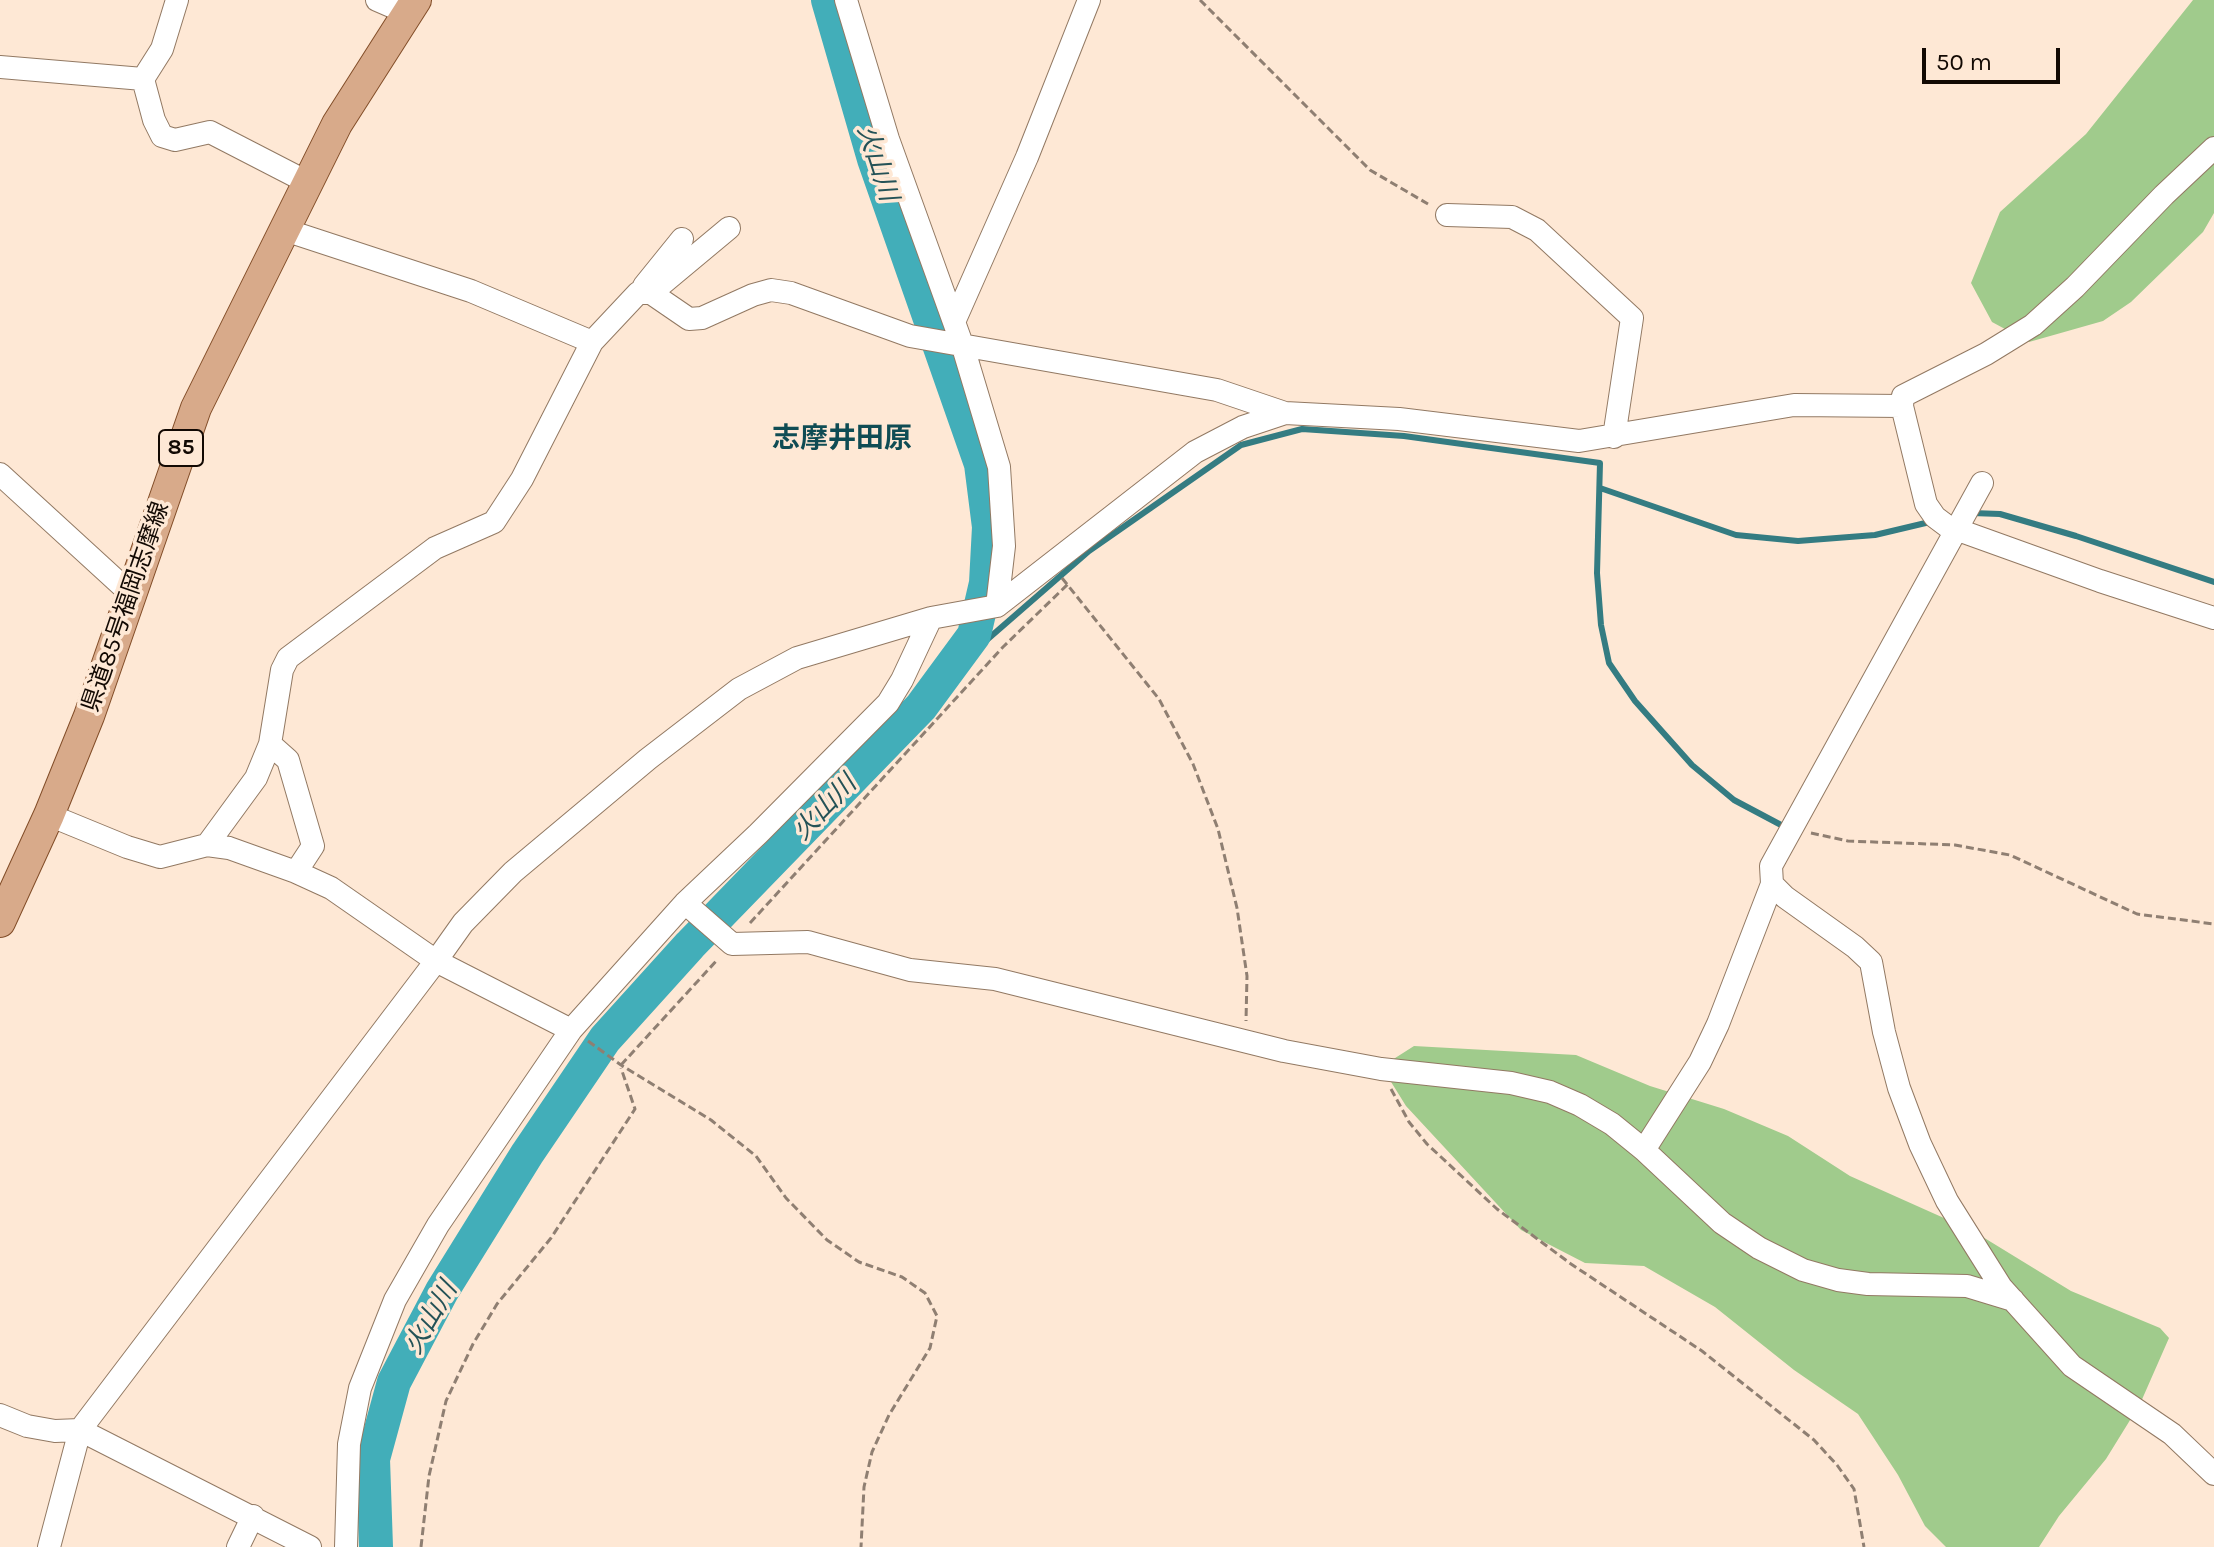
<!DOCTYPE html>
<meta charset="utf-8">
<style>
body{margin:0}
#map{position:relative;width:2214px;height:1547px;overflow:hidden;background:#fee8d5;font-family:Karla,sans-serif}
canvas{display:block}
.scale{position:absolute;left:1922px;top:48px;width:138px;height:36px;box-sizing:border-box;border:4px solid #120903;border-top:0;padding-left:10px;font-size:24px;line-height:28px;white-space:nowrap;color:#120903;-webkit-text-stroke:6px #fee8d5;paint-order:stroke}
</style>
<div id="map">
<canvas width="2214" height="1547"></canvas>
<div class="scale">50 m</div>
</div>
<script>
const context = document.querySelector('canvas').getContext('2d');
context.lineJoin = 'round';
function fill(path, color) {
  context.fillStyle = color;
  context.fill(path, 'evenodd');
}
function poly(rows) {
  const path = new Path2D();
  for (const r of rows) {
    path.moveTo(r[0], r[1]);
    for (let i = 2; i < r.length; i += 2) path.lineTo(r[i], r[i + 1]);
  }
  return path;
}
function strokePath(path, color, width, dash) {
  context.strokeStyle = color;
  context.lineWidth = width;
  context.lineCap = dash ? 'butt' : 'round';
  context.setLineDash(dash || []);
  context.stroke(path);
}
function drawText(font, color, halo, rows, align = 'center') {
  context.font = font + ' Karla,"Noto Sans JP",sans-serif';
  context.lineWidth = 7;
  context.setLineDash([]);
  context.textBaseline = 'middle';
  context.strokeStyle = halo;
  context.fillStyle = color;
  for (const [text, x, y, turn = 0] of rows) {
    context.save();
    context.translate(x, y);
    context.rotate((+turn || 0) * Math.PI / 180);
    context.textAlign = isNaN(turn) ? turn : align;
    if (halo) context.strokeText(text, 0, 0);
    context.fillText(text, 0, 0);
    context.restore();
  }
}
const forest = poly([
 [2193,0,2214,0,2214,213,2203,232,2131,302,2103,321,2029,342,1992,322,1971,283,2000,212,2086,134],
 [1414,1046,1576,1055,1650,1086,1724,1109,1788,1136,1850,1176,1973,1231,2071,1291,2160,1328,2169,1338,2140,1404,2106,1459,2059,1516,2039,1547,1946,1547,1925,1526,1898,1475,1858,1414,1794,1370,1715,1307,1644,1266,1585,1263,1521,1230,1406,1106,1388,1077,1392,1060]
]);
const stream = poly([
 [1600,488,1736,535,1798,541,1875,535,1934,521],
 [1972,513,2000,514,2076,536,2214,582],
 [953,665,981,645,1089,551,1241,445,1302,429,1404,436,1600,463,1597,573,1601,625,1609,663,1635,701,1692,765,1734,800,1783,826]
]);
const river = poly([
 [376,1547,373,1459,394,1382,442,1291,527,1154,605,1039,690,945,921,707,974,635,986,583,989,527,981,464,874,159,828,0]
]);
const path = poly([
 [1200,0,1370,170,1428,204],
 [1062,578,1159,699,1193,764,1218,829,1237,908,1247,976,1246,1021],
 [1811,833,1848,841,1955,845,2010,855,2137,914,2214,924],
 [750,923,1003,647,1068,584],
 [588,1041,621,1065,711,1120,756,1156,786,1198,827,1240,859,1262,902,1277,925,1293,937,1316,930,1348,889,1415,872,1452,864,1487,861,1547],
 [621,1065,718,959],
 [1391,1089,1409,1122,1427,1144,1497,1209,1571,1264,1702,1351,1814,1440,1837,1465,1854,1489,1864,1547],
 [421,1547,429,1476,446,1401,473,1344,497,1304,551,1238,635,1109,621,1068]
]);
const minor = poly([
 [177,0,162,49,143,79,154,120,162,136,175,140,210,132,307,182],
 [377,0,407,13],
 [846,0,888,139,963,347,999,467,1004,546,997,606],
 [0,67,143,79],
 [2214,148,2164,195,2075,287,2033,325,1986,354,1903,396,1902,406,1926,504,1935,517,1947,526,2100,581,2214,618],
 [1447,215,1512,217,1537,230,1632,318,1614,437],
 [285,230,471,291,592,342],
 [644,286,682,239],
 [651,293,729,228],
 [954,322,1027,157,1089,0],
 [0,474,131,594],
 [270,744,288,760,313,846,296,872],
 [49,815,127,847,160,857,207,845,229,848,296,872,331,888,436,961,571,1030],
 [207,845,256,778,270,744,282,670,288,658,435,548,494,522,522,479,592,342,638,293,651,293,689,319,702,318,753,295,771,290,791,293,910,336,1217,390,1285,413,1399,419,1579,441,1794,405,1902,406],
 [1772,884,1785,897,1855,947,1871,962,1884,1032,1899,1088,1920,1144,1947,1201,2001,1287,2072,1366,2172,1434,2214,1474],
 [685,903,732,944,808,942,910,970,995,979,1284,1051,1381,1069,1511,1083,1550,1092,1580,1105,1612,1124,1644,1150,1722,1223,1759,1248,1803,1270,1838,1280,1868,1284,1967,1286,2013,1300],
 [1644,1150,1700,1062,1718,1024,1772,884,1771,866,1982,483],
 [0,1415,27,1426,55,1431,80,1430,310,1547],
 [49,1547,80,1430,436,961,463,923,513,872,648,759,739,689,797,658,931,618,997,606,1195,452,1243,427,1285,413],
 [238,1547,253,1516],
 [346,1547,349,1444,360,1388,395,1300,438,1225,571,1030,685,903,758,834,888,703,902,680,931,618]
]);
const major = poly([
 [0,922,49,815,89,716,196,408,337,124,416,0]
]);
const shields = [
 [181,448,44]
];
const shieldNames = [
 ["85",181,448]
];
const streetNames = [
 ["県道85号福岡志摩線",126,607,-71]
];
const waterNames = [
 ["火山川",877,163,72],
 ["火山川",825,808,-46],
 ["火山川",431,1318,-60]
];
const quarterNames = [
 ["志摩井田原",842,439]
];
fill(forest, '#a0cb8c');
strokePath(stream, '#347c82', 6);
strokePath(river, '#42aeb9', 34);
strokePath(minor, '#927963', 24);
strokePath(major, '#824d28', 32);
strokePath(path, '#8f7f72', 3, [8, 4]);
strokePath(minor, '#fff', 22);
strokePath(major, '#d8aa8a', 30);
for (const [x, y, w] of shields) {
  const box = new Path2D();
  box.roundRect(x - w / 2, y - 18, w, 36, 6);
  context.fillStyle = '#fee8d5';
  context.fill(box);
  strokePath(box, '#120903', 2);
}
drawText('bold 22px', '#120903', null, shieldNames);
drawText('24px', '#120903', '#fee8d5', streetNames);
drawText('italic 26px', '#245257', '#fee8d5', waterNames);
drawText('bold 28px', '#0f4c54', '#fee8d5', quarterNames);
</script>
